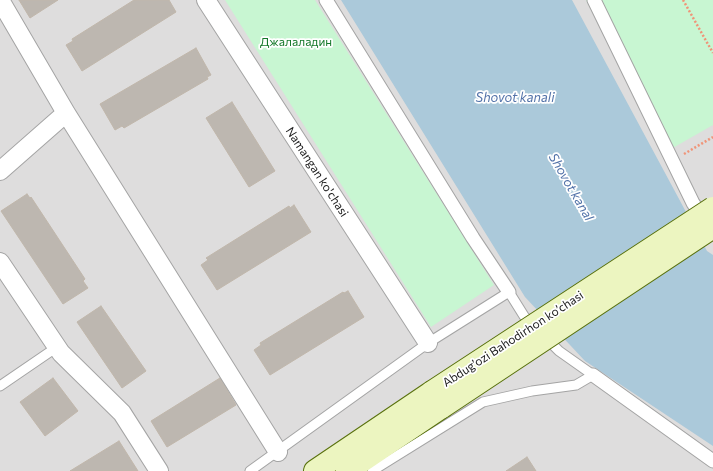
<!DOCTYPE html>
<meta charset="utf-8">
<style>
body{margin:0}
canvas{display:block;background:#f0eee7}
</style>
<canvas width="713" height="471"></canvas>
<script>
const context = document.querySelector('canvas').getContext('2d');
context.lineJoin = 'round';
function fill(path, color) {
  context.fillStyle = color;
  context.fill(path, 'evenodd');
}
function poly(rows) {
  const path = new Path2D();
  for (const r of rows) {
    path.moveTo(r[0], r[1]);
    for (let i = 2; i < r.length; i += 2) path.lineTo(r[i], r[i + 1]);
  }
  return path;
}
function strokePath(path, color, width, dash) {
  context.strokeStyle = color;
  context.lineWidth = width;
  context.lineCap = dash ? 'butt' : 'round';
  context.setLineDash(dash || []);
  context.stroke(path);
}
function drawText(font, color, halo, rows, align = 'center') {
  context.font = font + ' Commissioner,sans-serif';
  context.lineWidth = 3.5;
  context.setLineDash([]);
  context.textBaseline = 'middle';
  context.strokeStyle = halo;
  context.fillStyle = color;
  for (const [text, x, y, turn = 0] of rows) {
    context.save();
    context.translate(x, y);
    context.rotate((+turn || 0) * Math.PI / 180);
    context.textAlign = isNaN(turn) ? turn : align;
    if (halo) context.strokeText(text, 0, 0);
    context.fillText(text, 0, 0);
    context.restore();
  }
}
const residential = poly([
 [0,0,713,0,713,471,0,471]
]);
const park = poly([
 [225,0,315,0,494,285,431,327],
 [586,0,713,0,713,125,664,153]
]);
const water = poly([
 [341,0,572,0,707,251,713,255,713,446,585,361,525,297]
]);
const building = poly([
 [19,0,58,0,30,18,19,0],
 [134,0,169,0,176,12,82,71,66,45,73,41,72,39,134,0],
 [196,48,211,75,207,77,208,79,124,128,122,126,115,130,100,104,196,48],
 [232,102,275,171,249,187,206,118,232,102],
 [27,194,30,198,31,197,85,279,83,281,88,288,63,304,1,211,27,194],
 [294,205,311,232,217,290,201,265,208,260,206,258,289,206,290,208,294,205],
 [348,291,364,317,270,375,254,350,261,345,260,343,343,292,344,293,348,291],
 [101,306,146,371,122,388,77,322,101,306],
 [53,378,78,411,45,436,20,402,53,378],
 [220,378,236,405,167,447,151,421,220,378],
 [119,441,138,471,70,471,119,441],
 [527,457,536,471,506,471,527,457]
]);
const path = poly([
 [683,0,713,53],
 [684,154,713,137]
]);
const service = poly([
 [0,386,57,347],
 [250,471,428,343,509,292,524,316,534,325],
 [372,471,483,402,532,391,576,385,593,375,559,351,545,337]
]);
const pedestrian = poly([
 [326,0,473,238,509,292],
 [594,0,693,203,705,221],
 [593,375,713,461]
]);
const minor = poly([
 [0,0,66,113,278,452],
 [206,0,428,343],
 [0,171,66,113],
 [0,262,61,353,122,413,159,471]
]);
const secondary = poly([
 [315,471,432,392],
 [347,471,442,407]
]);
const secondaryBridge = poly([
 [432,392,713,208],
 [442,407,713,227]
]);
const parkNames = [
 ["Джалаладин",296,42]
];
const streetNames = [
 ["Namangan ko'chasi",317,172,57],
 ["Abdug’ozi Bahodirhon ko’chasi",513,339,-33]
];
const waterNames = [
 ["Shovot kanali",515,98],
 ["Shovot kanal",571,187,60]
];
fill(residential, '#dedddd');
fill(park, '#c8f6d2');
fill(water, '#abc9da');
fill(building, '#bdb7b0');
strokePath(building, '#c1b7ab', 1);
strokePath(service, '#a4a4a4', 11);
strokePath(pedestrian, '#a4a4a4', 15);
strokePath(minor, '#a4a4a4', 20);
strokePath(secondary, '#59710d', 24);
strokePath(path, '#f09478', 2.5, [2, 2]);
strokePath(service, '#fff', 9);
strokePath(pedestrian, '#fff', 13);
strokePath(minor, '#fff', 18);
strokePath(secondary, '#ecf5c0', 22);
strokePath(secondaryBridge, '#59710d', 24, []);
strokePath(secondaryBridge, '#ecf5c0', 22);
drawText('12px', '#147829', '#fff', parkNames);
drawText('12px', '#202020', '#fff', streetNames);
drawText('italic 13px', '#5373a9', '#fff', waterNames);
</script>
